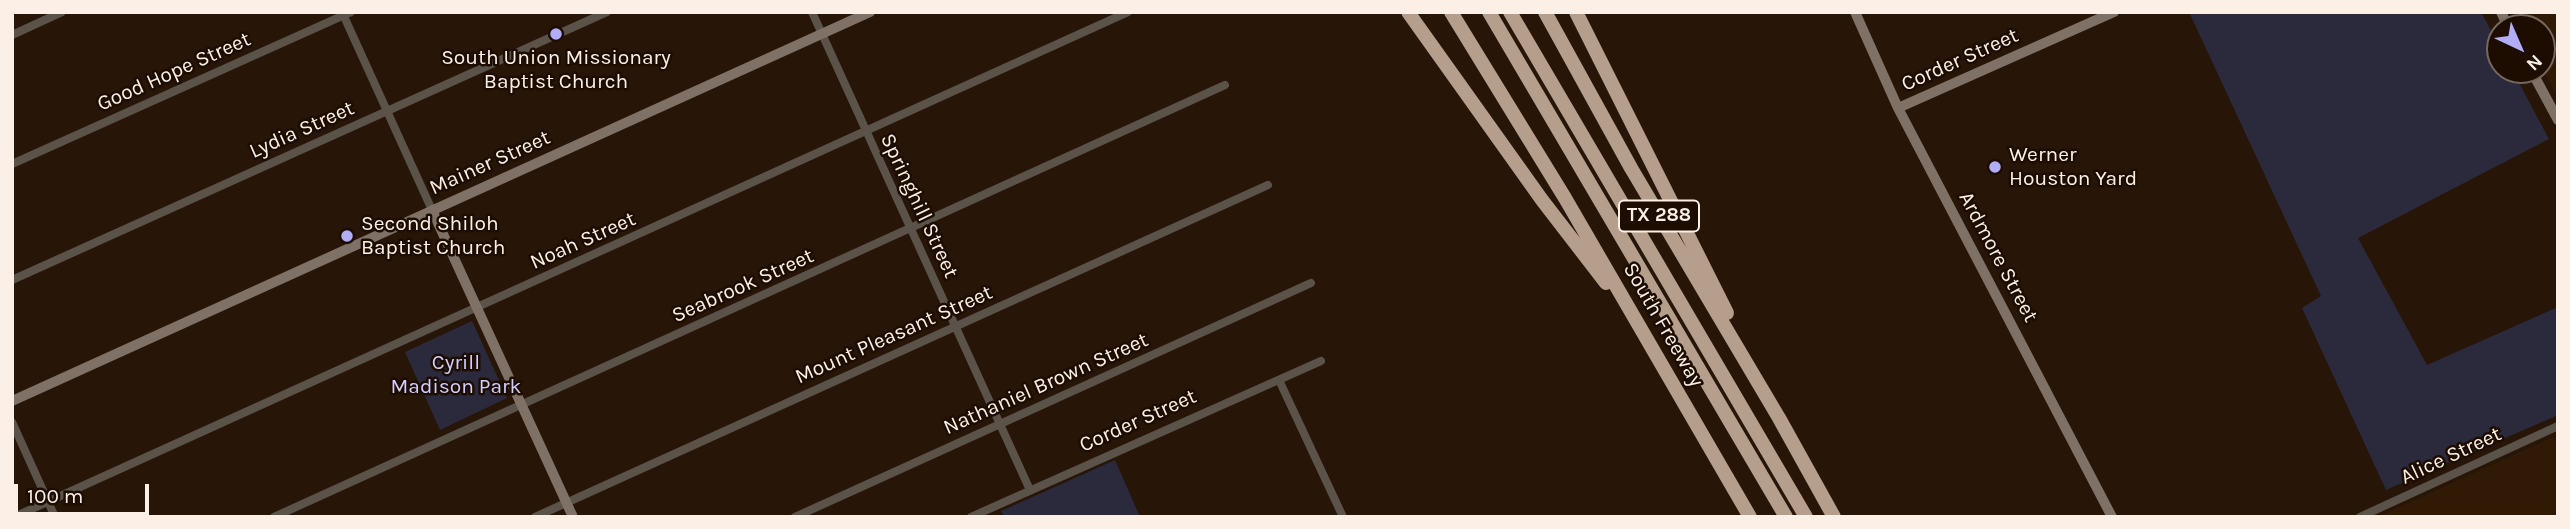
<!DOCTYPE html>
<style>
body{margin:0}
#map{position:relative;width:2570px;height:529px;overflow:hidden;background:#271607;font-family:Karla,sans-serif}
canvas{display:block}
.frame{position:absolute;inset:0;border:14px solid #fcf0e6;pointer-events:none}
.north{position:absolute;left:2486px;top:14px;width:70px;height:70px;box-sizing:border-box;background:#1d0d01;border:2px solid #76685d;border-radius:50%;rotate:136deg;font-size:19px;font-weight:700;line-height:28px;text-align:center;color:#fcf0e6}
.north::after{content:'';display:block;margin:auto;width:24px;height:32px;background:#b2adf9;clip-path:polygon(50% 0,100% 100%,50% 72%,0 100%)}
.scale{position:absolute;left:14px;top:484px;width:135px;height:32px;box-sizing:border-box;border:4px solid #fcf0e6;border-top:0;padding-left:9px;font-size:21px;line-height:24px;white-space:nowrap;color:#fcf0e6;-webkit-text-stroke:5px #1d0d01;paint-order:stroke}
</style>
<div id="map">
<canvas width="2570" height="529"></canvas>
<div class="frame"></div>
<div class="north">N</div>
<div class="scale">100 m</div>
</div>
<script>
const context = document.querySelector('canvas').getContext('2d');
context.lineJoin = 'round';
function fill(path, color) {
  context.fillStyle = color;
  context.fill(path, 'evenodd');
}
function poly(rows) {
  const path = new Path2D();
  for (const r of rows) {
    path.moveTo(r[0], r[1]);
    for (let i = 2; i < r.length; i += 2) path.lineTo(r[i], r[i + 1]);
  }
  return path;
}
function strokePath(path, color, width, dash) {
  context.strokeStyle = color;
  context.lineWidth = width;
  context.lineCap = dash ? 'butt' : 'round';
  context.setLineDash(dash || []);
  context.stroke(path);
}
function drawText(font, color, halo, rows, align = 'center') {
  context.font = font + ' Karla,sans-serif';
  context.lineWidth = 5;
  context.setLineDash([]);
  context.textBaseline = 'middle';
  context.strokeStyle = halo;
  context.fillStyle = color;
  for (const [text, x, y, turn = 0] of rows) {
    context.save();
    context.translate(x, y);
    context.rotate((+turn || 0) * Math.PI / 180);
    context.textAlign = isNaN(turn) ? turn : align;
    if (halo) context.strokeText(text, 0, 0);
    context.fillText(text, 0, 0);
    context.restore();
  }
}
const built = poly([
 [2513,12,2558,12,2558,99,2542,68,2542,28,2521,28],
 [2553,437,2558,446,2558,517,2377,517]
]);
const green = poly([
 [2189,12,2481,12,2500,47,2500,70,2512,70,2549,139,2358,238,2427,365,2558,307,2558,415,2386,490,2302,308,2321,296],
 [472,321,507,398,440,430,405,352],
 [1115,460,1140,517,1004,517,1001,511]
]);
const street = poly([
 [342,12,432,210],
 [812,12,1030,490],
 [12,35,62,12],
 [12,164,351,12],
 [12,280,607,12],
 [1279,380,1343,517],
 [12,422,55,517],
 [14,517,1128,12],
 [274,517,1225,85],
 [535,517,1268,185],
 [795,517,1311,283],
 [971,517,1321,361],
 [2360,517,2558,426]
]);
const secondary = poly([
 [1855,12,1898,108,2112,517],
 [2501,12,2509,28],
 [2531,70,2558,120],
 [1898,108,2114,12],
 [432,210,573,517],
 [12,401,870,12]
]);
const highway = poly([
 [1408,12,1542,200,1606,283],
 [1451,12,1565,198,1750,517],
 [1489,12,1786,517],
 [1510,12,1806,517],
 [1545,12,1631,168,1779,418,1834,517],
 [1576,12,1727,313]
]);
const markers = [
 [556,34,7,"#b2adf9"],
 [1995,167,7,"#b2adf9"],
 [347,236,7,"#b2adf9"]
];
const shields = [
 [1659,216,80]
];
const shieldNames = [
 ["TX 288",1659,216]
];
const poiNames = [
 ["South Union Missionary",556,58,"center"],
 ["Baptist Church",556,82,"center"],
 ["Werner",2009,155],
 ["Houston Yard",2009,179],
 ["Second Shiloh",361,224],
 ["Baptist Church",361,248]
];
const streetNames = [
 ["Corder Street",1960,60,-24],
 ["Good Hope Street",174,72,-24],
 ["Lydia Street",302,130,-24],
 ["Mainer Street",490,163,-24],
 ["Springhill Street",919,206,65],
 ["Noah Street",583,241,-24],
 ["Ardmore Street",1998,257,62],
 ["Seabrook Street",743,286,-24],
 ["South Freeway",1663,325,60],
 ["Mount Pleasant Street",894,335,-24],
 ["Nathaniel Brown Street",1046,384,-24],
 ["Corder Street",1138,421,-24],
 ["Alice Street",2451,456,-25]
];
const parkNames = [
 ["Cyrill",456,363],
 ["Madison Park",456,387]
];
fill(built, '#301a05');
fill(green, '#2b2a3c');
strokePath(street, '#5b524a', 8);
strokePath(secondary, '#7f7165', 10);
strokePath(highway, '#b59e8c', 14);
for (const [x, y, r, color] of markers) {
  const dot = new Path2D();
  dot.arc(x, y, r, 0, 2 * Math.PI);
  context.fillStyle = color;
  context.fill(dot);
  strokePath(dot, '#1d0d01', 2.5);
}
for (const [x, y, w] of shields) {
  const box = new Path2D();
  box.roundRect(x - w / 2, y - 15.5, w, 31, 5);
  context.fillStyle = '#1d0d01';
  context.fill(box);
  strokePath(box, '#fcf0e6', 2);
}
drawText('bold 19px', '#fcf0e6', null, shieldNames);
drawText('21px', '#fcf0e6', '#1d0d01', poiNames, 'left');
drawText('21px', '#fcf0e6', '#1d0d01', streetNames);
drawText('21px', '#d0cffe', '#1d0d01', parkNames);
</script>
